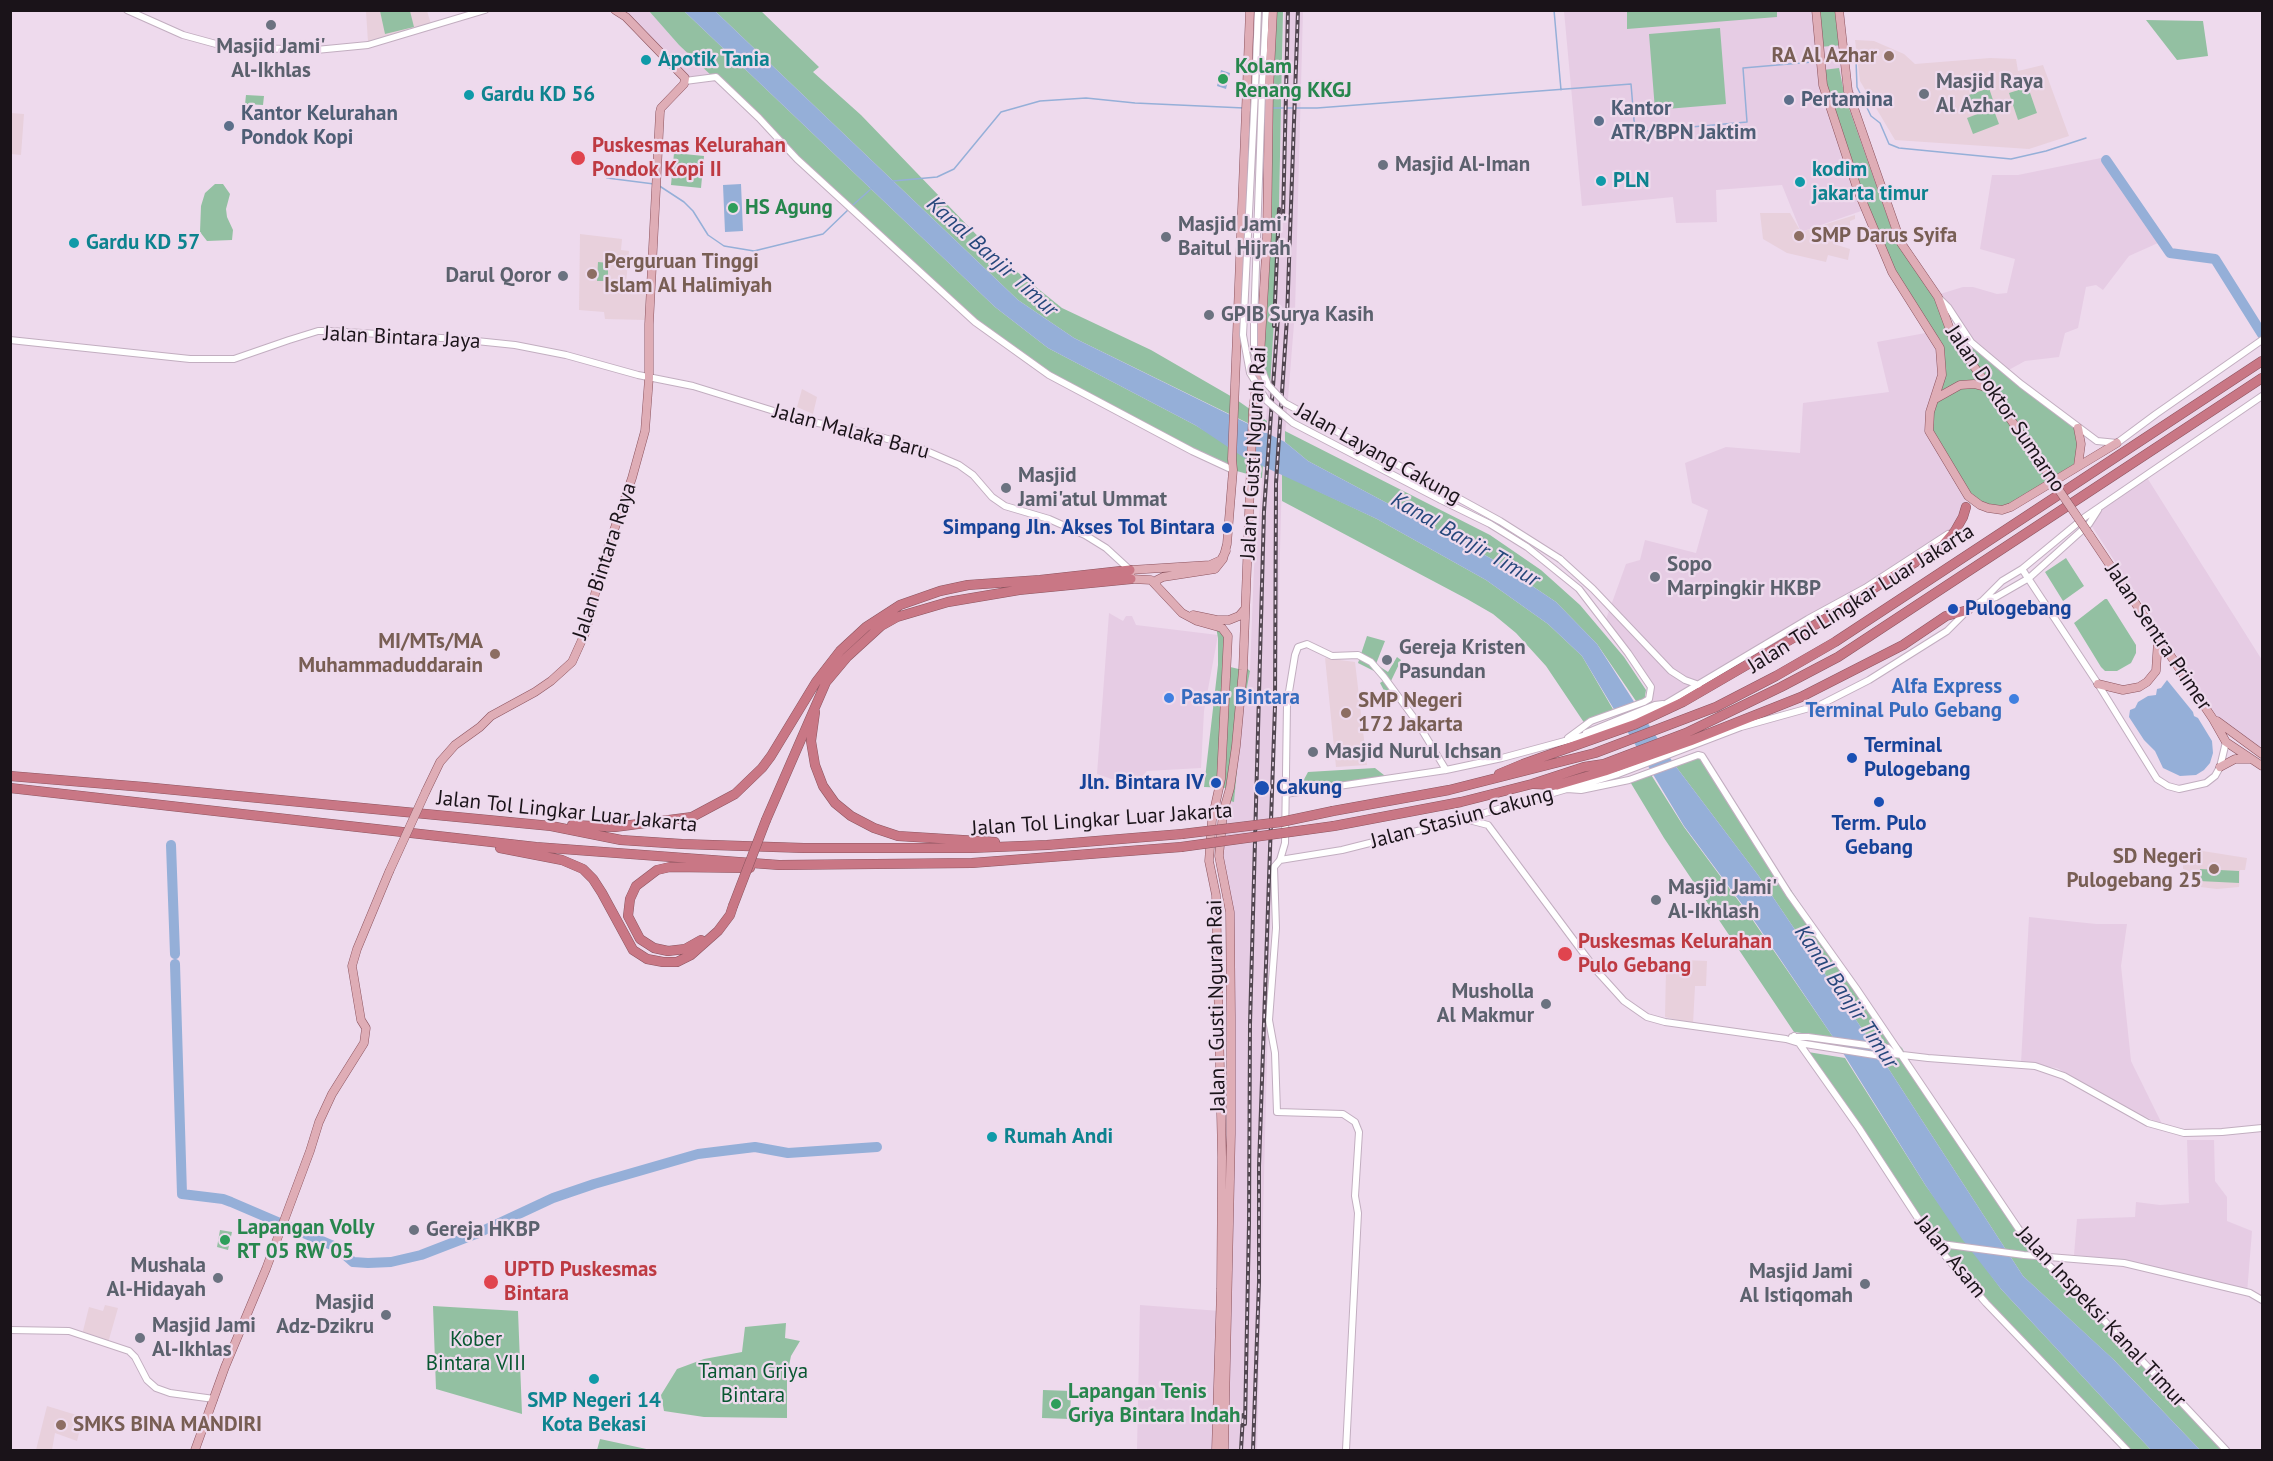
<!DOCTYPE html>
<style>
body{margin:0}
#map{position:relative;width:2273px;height:1461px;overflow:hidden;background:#eedaed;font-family:"PT Sans",sans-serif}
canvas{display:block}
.frame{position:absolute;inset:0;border:12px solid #1a1319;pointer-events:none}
</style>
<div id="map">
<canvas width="2273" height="1461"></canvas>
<div class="frame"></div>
</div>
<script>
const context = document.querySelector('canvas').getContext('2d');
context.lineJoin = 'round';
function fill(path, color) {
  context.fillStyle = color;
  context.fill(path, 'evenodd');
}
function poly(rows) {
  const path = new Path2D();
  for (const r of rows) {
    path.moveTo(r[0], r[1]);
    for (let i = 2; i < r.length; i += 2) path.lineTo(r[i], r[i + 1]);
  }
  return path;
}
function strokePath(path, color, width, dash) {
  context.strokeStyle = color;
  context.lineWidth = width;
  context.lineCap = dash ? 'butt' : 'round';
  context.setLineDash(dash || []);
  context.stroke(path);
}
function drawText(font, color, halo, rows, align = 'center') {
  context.font = font + ' "PT Sans",sans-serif';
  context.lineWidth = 4.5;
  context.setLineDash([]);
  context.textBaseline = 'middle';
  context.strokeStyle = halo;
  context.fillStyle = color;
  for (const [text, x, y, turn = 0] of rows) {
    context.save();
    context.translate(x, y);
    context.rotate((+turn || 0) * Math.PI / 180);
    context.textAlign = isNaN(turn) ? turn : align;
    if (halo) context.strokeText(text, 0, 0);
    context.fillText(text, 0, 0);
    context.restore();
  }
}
const built = poly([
 [623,11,649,11,679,45,716,77,685,81],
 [1284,11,1303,11,1295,311,1282,474,1257,1450,1224,1450,1230,912,1219,856,1227,800,1234,801,1242,714,1250,671,1254,567,1261,495,1278,243],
 [1564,11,1844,11,1849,74,1872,159,1887,202,1801,232,1782,185,1716,190,1717,222,1676,223,1673,197,1582,206],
 [2101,158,2158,243,2129,256,2103,290,2096,285,2086,287,2078,328,2065,333,2059,357,2025,361,2005,372,1971,342,1937,295,1963,287,1973,287,1997,294,2007,293,2015,259,1980,249,1992,175,2018,175],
 [1931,332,1940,348,1968,495,1966,507,1962,510,1945,537,1682,695,1655,705,1649,699,1650,687,1605,622,1626,564,1640,560,1645,540,1696,553,1708,510,1692,503,1685,463,1726,447,1800,453,1803,403,1889,392,1877,342],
 [2146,476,2262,660,2262,748,2218,718,2089,522,2098,510],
 [1109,613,1123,621,1126,616,1132,616,1136,625,1218,635,1204,711,1201,768,1147,771,1132,786,1097,774],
 [2029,917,2096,924,2127,924,2121,966,2131,1061,2162,1124,2136,1113,2057,1068,2021,1063],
 [2187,1140,2214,1140,2215,1181,2227,1197,2227,1221,2252,1231,2247,1293,2125,1260,2074,1255,2077,1219,2135,1217,2136,1202,2160,1205,2189,1203],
 [1140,1305,1220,1311,1216,1450,1137,1450]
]);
const education = poly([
 [366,11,427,11,432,27,368,42],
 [1855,40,1874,41,1904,54,1915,64,1990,58,2016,59,2018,71,2043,65,2069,136,2029,149,1895,140,1860,81],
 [11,113,24,114,21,155,11,154],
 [1760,213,1790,213,1801,232,1855,215,1855,219,1850,221,1850,230,1836,231,1834,244,1850,249,1848,260,1828,255,1826,262,1787,253,1763,239],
 [580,234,622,239,621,250,629,251,626,284,649,286,646,320,605,319,604,312,579,310],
 [802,389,817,397,813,414,797,407],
 [1325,658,1355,662,1367,765,1336,767],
 [2196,850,2247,858,2245,870,2240,870,2239,887,2217,889,2192,886,2191,873,2183,869,2183,858],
 [1683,960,1707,961,1706,986,1695,986,1693,1024,1665,1017,1666,969,1682,971],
 [105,1305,118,1308,108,1343,82,1335,89,1307,103,1311],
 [47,1406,83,1417,77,1441,55,1433,52,1450,36,1450]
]);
const green = poly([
 [380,11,410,11,414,27,385,34],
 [649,11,684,11,995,307,1048,348,1195,425,1263,465,1262,478,1233,470,1050,376,975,322,871,226,679,45],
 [715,11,761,11,819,67,813,72,861,115,995,254,1062,308,1151,350,1234,398,1267,421,1266,432,1074,338,1018,300],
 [1273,11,1283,11,1278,253,1270,387,1260,356],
 [1627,11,1627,10,1777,11,1777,17,1627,29],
 [1816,11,1839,11,1843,45,1819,47],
 [2146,20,2203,21,2208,56,2177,60],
 [1720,28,1726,104,1655,110,1649,34],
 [1839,68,1845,97,1892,230,1937,295,1943,312,1973,363,1971,342,2078,428,2078,466,2020,502,1995,510,1968,495,1929,430,1942,357,1888,264,1831,114,1823,70],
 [2028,87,2037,113,2018,120,2009,93],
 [1989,88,1994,103,1971,111,1966,96],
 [246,95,264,96,263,105,245,104],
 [1993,108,1999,124,1973,134,1967,118],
 [674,153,704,156,701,188,671,185],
 [215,184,223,184,230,194,226,209,227,217,233,230,232,240,207,241,200,232,201,206,205,193],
 [598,262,608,263,608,281,597,281],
 [1285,431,1490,535,1541,570,1580,605,1624,657,1646,690,1644,702,1638,704,1597,644,1556,602,1492,559,1308,461,1285,442],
 [1282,474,1377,519,1486,580,1548,624,1582,656,1614,711,1585,724,1546,666,1516,633,1493,614,1467,599,1282,501],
 [2066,558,2084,586,2063,601,2045,572],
 [2105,599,2107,599,2136,645,2136,653,2131,663,2117,671,2105,671,2101,667,2074,623],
 [1216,627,1224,629,1226,666,1243,670,1243,665,1250,671,1242,714,1234,802,1230,801,1230,788,1204,787,1218,665,1218,638],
 [1367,636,1385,641,1376,664,1388,672,1397,657,1401,660,1391,681,1400,694,1388,698,1380,683,1383,681,1378,673,1358,663],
 [1700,755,1890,1037,1902,1048,1930,1098,2039,1256,2227,1450,2200,1450,2114,1360,2023,1276,1877,1051,1758,875,1674,764],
 [1375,768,1389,779,1290,792,1288,785,1301,785,1308,772],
 [1650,773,1684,827,1752,919,1833,1037,1794,1032,1664,838,1629,780],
 [2200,869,2239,871,2239,883,2199,881],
 [1808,1052,1845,1058,1926,1186,2001,1289,2151,1450,2127,1450,1934,1243],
 [220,1230,232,1232,228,1250,217,1247],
 [433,1306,518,1311,522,1414,436,1389],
 [786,1323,785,1338,800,1341,791,1356,787,1375,787,1418,704,1417,664,1411,661,1395,677,1369,704,1359,742,1352,745,1327],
 [1043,1390,1071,1391,1070,1419,1042,1418],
 [600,1439,651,1450,597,1450]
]);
const water = poly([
 [684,11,715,11,1018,300,1074,338,1285,442,1308,461,1492,559,1556,602,1597,644,1674,764,1758,875,1877,1051,2023,1276,2112,1358,2200,1450,2151,1450,2001,1289,1962,1239,1926,1186,1833,1037,1753,919,1684,826,1582,656,1548,624,1486,580,1377,519,1243,457,1195,425,1048,348,995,307],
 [1221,70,1230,73,1226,89,1217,86],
 [741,184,743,231,725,232,723,185],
 [2167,680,2193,712,2194,716,2198,718,2212,741,2213,753,2210,763,2204,770,2196,775,2180,776,2163,768,2155,751,2144,740,2129,717,2130,710,2135,708,2138,702,2148,696,2156,695,2157,689,2161,688]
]);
const stream = poly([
 [1554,10,1561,90],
 [1856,60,1857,87,1871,116,1880,123,1889,144,1899,148,2011,159,2046,151,2086,138],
 [1273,108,1317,108,1631,84,1635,132,1747,122,1743,68,1812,62],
 [607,178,654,184],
 [893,181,937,177,954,169,1001,112,1040,101,1086,98,1135,103,1244,108],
 [658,185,684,202,693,211,708,235,724,246,754,251,823,234,850,208],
 [853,205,872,188]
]);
const river = poly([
 [2106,160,2170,253,2215,259,2262,334],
 [171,845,175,954],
 [175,964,182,1194,223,1199,231,1202,336,1247,353,1262,368,1263,391,1262,421,1255,478,1233,553,1198,594,1184,698,1154,755,1147,788,1153,877,1147]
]);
const minor = poly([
 [127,10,183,35,216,44,255,48,316,50,368,45,485,10],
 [685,81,716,77,759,118,797,159,975,322,1049,375,1192,451,1233,470],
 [1255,91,1258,10],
 [1262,92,1266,10],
 [1939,298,1948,307,1971,342,2021,384,2097,441,2117,443,2156,414,2262,340],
 [10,340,190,359,234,359,289,340,318,331,330,331,457,339,515,345,566,355,638,375,693,386,803,420,867,433,922,449,959,465,973,475,992,497,1005,506,1049,519,1085,535,1106,548,1130,570],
 [1441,500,1490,524,1527,547,1579,589,1628,653,1651,687,1649,699,1644,702,1591,721,1568,738],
 [1560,559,1593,589,1671,671,1685,680,1699,685],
 [2022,569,2098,684,2157,779,2168,786,2179,789,2206,783,2215,776,2220,767,2226,742],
 [1982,601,2002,581,2022,569,2085,517,2262,396],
 [1586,733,1655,705,1663,704],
 [1567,789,1581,790,1629,780,1698,755,1702,756,1789,894,1856,988,2018,1228,2039,1256,2082,1297,2226,1450],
 [1285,794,1446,770,1502,758,1598,732,1657,709,1808,619,1865,588,1948,534],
 [1465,819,1488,825,1596,970,1624,1001,1647,1017,1665,1022,1786,1039,1799,1043,1887,1057,1894,1054],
 [1280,860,1342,850,1461,820,1618,774,1741,727,1820,705,1869,680,1947,631,1968,610,1982,601,1996,597,2029,578,2089,524,2098,510],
 [1794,1036,1859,1128,1934,1243,1986,1303,2127,1450],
 [1792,1037,1808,1037,1888,1048,1894,1054,1928,1058,2035,1066,2064,1076,2148,1123,2184,1133,2222,1132,2262,1128],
 [1934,1243,2024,1255,2124,1263,2250,1293,2262,1300],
 [10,1330,69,1331,129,1351,135,1357,147,1380,156,1388,170,1393,214,1399],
 [1346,1450,1358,1213,1355,1196,1359,1132,1355,1122,1343,1114,1277,1112,1275,1053,1269,1020,1276,928,1274,867,1280,860,1285,843,1287,704,1295,655,1298,647,1307,644,1332,656,1358,655,1371,662,1384,677,1417,722,1446,770]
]);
const major = poly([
 [1816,10,1823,85,1858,191,1892,272,1940,348,1942,375,1930,412,1929,431,1968,496,1980,505,1988,508,2002,510,2011,507,2117,443],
 [1839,10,1848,91,1901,243,1938,297,1952,335,1994,395],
 [1935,399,1960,385,1974,384,1989,388],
 [2078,428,2081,444,2078,466],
 [2089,534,2213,719,2226,742,2262,766],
 [1156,584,1157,580,1163,577,1215,569,1223,559,1227,544,1233,470,1232,459,1250,10],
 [1193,615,1217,620,1229,620,1239,616,1245,609],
 [2098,684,2123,690,2139,687,2147,682,2156,671,2158,640],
 [2217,721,2262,754],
 [2220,767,2235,759,2249,759],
 [426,791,440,762,455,745,480,727,491,716,535,692,551,681,572,662,586,631,602,565,632,478,645,431,649,378,649,324,660,112,661,108,684,84,685,78,626,17,615,10],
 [195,1450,225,1367,266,1269,310,1151,319,1122,332,1094,364,1043,366,1028,361,1020,352,966,357,949,389,872],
 [1216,1450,1221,1289,1222,1157,1216,895,1209,861,1212,820,1221,779,1228,636,1222,628,1197,621,1182,613,1151,580,1131,579,1130,570,1210,565,1221,560,1226,551],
 [1224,1450,1231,1134,1231,1016,1230,912,1219,856,1223,813,1230,788,1236,746,1243,670,1253,410,1260,356,1267,237,1269,90,1273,10]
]);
const highway = poly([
 [815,712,811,741,815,765,823,786,835,803,851,816,874,828,898,836,995,842],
 [1499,774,1523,764,1636,724,1683,702,1807,630,1943,545,1955,531,1963,517,1966,507],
 [10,776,144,787,551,826,621,840,682,844,804,848,971,848,1047,845,1182,834],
 [1534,784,1557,785,1605,771,1690,741,1801,697,1903,645,1946,616,1968,610],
 [10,788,536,847,779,865,972,863,1181,847],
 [1333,811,1449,790,1595,753,1716,707,1776,676,1835,642,2262,361],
 [766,820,826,682,847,657,881,626,897,617,948,602,1019,590,1131,579],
 [572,825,615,827,692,817,735,794,762,768,771,756,816,682,840,651,866,627,900,605,940,591,968,585,1040,580,1130,570],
 [1334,826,1461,802,1532,784,1584,767,1604,764,1686,733,1781,687,1838,657,2262,378],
 [500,848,562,860,583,869,593,879,602,893,633,950,647,959,663,962,677,962,691,955,718,931,730,915,733,906],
 [701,940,685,949,668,951,654,948,640,939,628,916,630,899,636,886,657,870,670,867,750,868]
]);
const rail = poly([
 [1283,218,1288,10],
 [1274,326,1279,209],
 [1245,1424,1249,1223,1250,1024,1264,511,1278,317],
 [1241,1450,1243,1415],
 [1253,1450,1259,1282,1259,1166,1275,706,1276,483,1287,318,1298,10]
]);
const minorBridge = poly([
 [1255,91,1243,335,1250,373,1267,401,1293,423,1441,500],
 [1262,92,1254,324,1254,352,1268,385,1285,403,1500,521,1560,559]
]);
const majorBridge = poly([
 [1994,395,2089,534],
 [389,872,426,791]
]);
const highwayBridge = poly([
 [1182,834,1281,822,1333,811],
 [1181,847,1334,826],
 [733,906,766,820]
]);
const markers = [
 [271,25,6,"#6b7280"],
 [1889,56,6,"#8d6e63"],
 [646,60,6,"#0f9aa8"],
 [1223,79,6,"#2e9e5b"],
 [1924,94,6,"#6b7280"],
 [469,95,6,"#0f9aa8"],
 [1789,100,6,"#5c6f8a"],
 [1599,121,6,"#5c6f8a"],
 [229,126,6,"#5c6f8a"],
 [578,158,8,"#e0444e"],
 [1383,165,6,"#6b7280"],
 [1601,181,6,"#0f9aa8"],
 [1800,182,6,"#0f9aa8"],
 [733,208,6,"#2e9e5b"],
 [1799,236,6,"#8d6e63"],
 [1166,237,6,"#6b7280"],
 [74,243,6,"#0f9aa8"],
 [592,274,6,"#8d6e63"],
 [563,276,6,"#6b7280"],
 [1209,315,6,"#6b7280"],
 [1006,488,6,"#6b7280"],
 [1227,528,6,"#1a4fb4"],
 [1655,577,6,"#6b7280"],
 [1953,609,6,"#1a4fb4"],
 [495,654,6,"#8d6e63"],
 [1387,660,6,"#6b7280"],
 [1169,698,6,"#3f7fe0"],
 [2014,699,6,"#3f7fe0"],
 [1346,713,6,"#8d6e63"],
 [1313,752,6,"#6b7280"],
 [1852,758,6,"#1a4fb4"],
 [1216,783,6,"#1a4fb4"],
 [1262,788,8,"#1a4fb4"],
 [1879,802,6,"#1a4fb4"],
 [2214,869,6,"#8d6e63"],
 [1656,900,6,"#6b7280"],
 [1565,954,8,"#e0444e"],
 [1546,1004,6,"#6b7280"],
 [992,1137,6,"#0f9aa8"],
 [414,1230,6,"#6b7280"],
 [225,1240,6,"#2e9e5b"],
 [218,1278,6,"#6b7280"],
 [491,1282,8,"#e0444e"],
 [1865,1284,6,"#6b7280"],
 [386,1315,6,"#6b7280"],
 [140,1338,6,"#6b7280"],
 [594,1379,6,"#0f9aa8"],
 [1056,1404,6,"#2e9e5b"],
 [61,1425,6,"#8d6e63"]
];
const worshipNames = [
 ["Masjid Jami'",271,47,"center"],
 ["Al-Ikhlas",271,71,"center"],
 ["Masjid Raya",1936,82],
 ["Al Azhar",1936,106],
 ["Masjid Al-Iman",1395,165],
 ["Masjid Jami'",1178,225],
 ["Baitul Hijrah",1178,249],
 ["Darul Qoror",551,276,"right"],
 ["GPIB Surya Kasih",1221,315],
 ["Masjid",1018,476],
 ["Jami'atul Ummat",1018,500],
 ["Sopo",1667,565],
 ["Marpingkir HKBP",1667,589],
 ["Gereja Kristen",1399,648],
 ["Pasundan",1399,672],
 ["Masjid Nurul Ichsan",1325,752],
 ["Masjid Jami'",1668,888],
 ["Al-Ikhlash",1668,912],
 ["Musholla",1534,992,"right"],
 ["Al Makmur",1534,1016,"right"],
 ["Gereja HKBP",426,1230],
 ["Mushala",206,1266,"right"],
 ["Al-Hidayah",206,1290,"right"],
 ["Masjid Jami",1853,1272,"right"],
 ["Al Istiqomah",1853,1296,"right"],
 ["Masjid",374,1303,"right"],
 ["Adz-Dzikru",374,1327,"right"],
 ["Masjid Jami",152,1326],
 ["Al-Ikhlas",152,1350]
];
const educationNames = [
 ["RA Al Azhar",1877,56,"right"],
 ["SMP Darus Syifa",1811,236],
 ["Perguruan Tinggi",604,262],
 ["Islam Al Halimiyah",604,286],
 ["MI/MTs/MA",483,642,"right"],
 ["Muhammaduddarain",483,666,"right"],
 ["SMP Negeri",1358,701],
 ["172 Jakarta",1358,725],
 ["SD Negeri",2202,857,"right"],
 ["Pulogebang 25",2202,881,"right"],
 ["SMKS BINA MANDIRI",73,1425]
];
const cultureNames = [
 ["Apotik Tania",658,60],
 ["Gardu KD 56",481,95],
 ["kodim",1812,170],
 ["jakarta timur",1812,194],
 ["PLN",1613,181],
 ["Gardu KD 57",86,243],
 ["Rumah Andi",1004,1137],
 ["SMP Negeri 14",594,1401,"center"],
 ["Kota Bekasi",594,1425,"center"]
];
const leisureNames = [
 ["Kolam",1235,67],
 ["Renang KKGJ",1235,91],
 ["HS Agung",745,208],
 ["Lapangan Volly",237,1228],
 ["RT 05 RW 05",237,1252],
 ["Lapangan Tenis",1068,1392],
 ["Griya Bintara Indah",1068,1416]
];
const serviceNames = [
 ["Pertamina",1801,100],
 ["Kantor",1611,109],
 ["ATR/BPN Jaktim",1611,133],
 ["Kantor Kelurahan",241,114],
 ["Pondok Kopi",241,138]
];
const healthNames = [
 ["Puskesmas Kelurahan",592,146],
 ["Pondok Kopi II",592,170],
 ["Puskesmas Kelurahan",1578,942],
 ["Pulo Gebang",1578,966],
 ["UPTD Puskesmas",504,1270],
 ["Bintara",504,1294]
];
const streetNames = [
 ["Jalan Bintara Jaya",402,338,3],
 ["Jalan Doktor Sumarno",2005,409,56],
 ["Jalan Malaka Baru",851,432,15],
 ["Jalan I Gusti Ngurah Rai",1254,453,-87],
 ["Jalan Layang Cakung",1378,454,29],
 ["Jalan Bintara Raya",605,561,-72],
 ["Jalan Tol Lingkar Luar Jakarta",1861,599,-32],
 ["Jalan Sentra Primer",2158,637,56],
 ["Jalan Tol Lingkar Luar Jakarta",567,812,6],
 ["Jalan Stasiun Cakung",1462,818,-15],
 ["Jalan Tol Lingkar Luar Jakarta",1102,820,-4],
 ["Jalan I Gusti Ngurah Rai",1217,1006,-91],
 ["Jalan Asam",1950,1257,51],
 ["Jalan Inspeksi Kanal Timur",2101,1317,47]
];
const transitNames = [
 ["Simpang Jln. Akses Tol Bintara",1215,528,"right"],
 ["Pulogebang",1965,609],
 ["Terminal",1864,746],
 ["Pulogebang",1864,770],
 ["Jln. Bintara IV",1204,783,"right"],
 ["Cakung",1276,788],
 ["Term. Pulo",1879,824,"center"],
 ["Gebang",1879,848,"center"]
];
const shopNames = [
 ["Alfa Express",2002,687],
 ["Terminal Pulo Gebang",2002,711],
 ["Pasar Bintara",1181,698,"left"]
];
const parkNames = [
 ["Kober",476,1340],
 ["Bintara VIII",476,1364],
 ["Taman Griya",753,1372],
 ["Bintara",753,1396]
];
const waterNames = [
 ["Kanal Banjir Timur",992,257,42],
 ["Kanal Banjir Timur",1465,540,30],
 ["Kanal Banjir Timur",1846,997,56]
];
fill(built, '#e6cce4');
fill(education, '#e8d0dc');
fill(green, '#93c0a2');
fill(water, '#95afd8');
strokePath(stream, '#95afd8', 1.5);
strokePath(river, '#95afd8', 10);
strokePath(minor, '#c2aec0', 8);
strokePath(major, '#8c545f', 9);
strokePath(highway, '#8c545f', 10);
strokePath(minor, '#fff', 6);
strokePath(major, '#dfadb6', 8);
strokePath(highway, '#c97785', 9);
strokePath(rail, '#514650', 4);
strokePath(rail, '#eedaed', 1.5, [4.5]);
strokePath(minorBridge, '#c2aec0', 8, []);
strokePath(majorBridge, '#8c545f', 9, []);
strokePath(highwayBridge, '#8c545f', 10, []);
strokePath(minorBridge, '#fff', 6);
strokePath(majorBridge, '#dfadb6', 8);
strokePath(highwayBridge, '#c97785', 9);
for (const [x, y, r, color] of markers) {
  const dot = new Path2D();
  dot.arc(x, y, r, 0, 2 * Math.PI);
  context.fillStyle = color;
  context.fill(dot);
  strokePath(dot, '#eedaed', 2);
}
drawText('bold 21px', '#5b616d', '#eedaed', worshipNames, 'left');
drawText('bold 21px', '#785e54', '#eedaed', educationNames, 'left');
drawText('bold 21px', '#0d838f', '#eedaed', cultureNames, 'left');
drawText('bold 21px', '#27864d', '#eedaed', leisureNames, 'left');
drawText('bold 21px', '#4e5e75', '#eedaed', serviceNames, 'left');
drawText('bold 21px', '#be3a42', '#eedaed', healthNames, 'left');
drawText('21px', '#1a1319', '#eedaed', streetNames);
drawText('bold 21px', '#164399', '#eedaed', transitNames, 'left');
drawText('bold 21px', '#366cbe', '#eedaed', shopNames, 'right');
drawText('21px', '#085731', '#eedaed', parkNames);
drawText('italic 22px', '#27487c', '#eedaed', waterNames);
</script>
